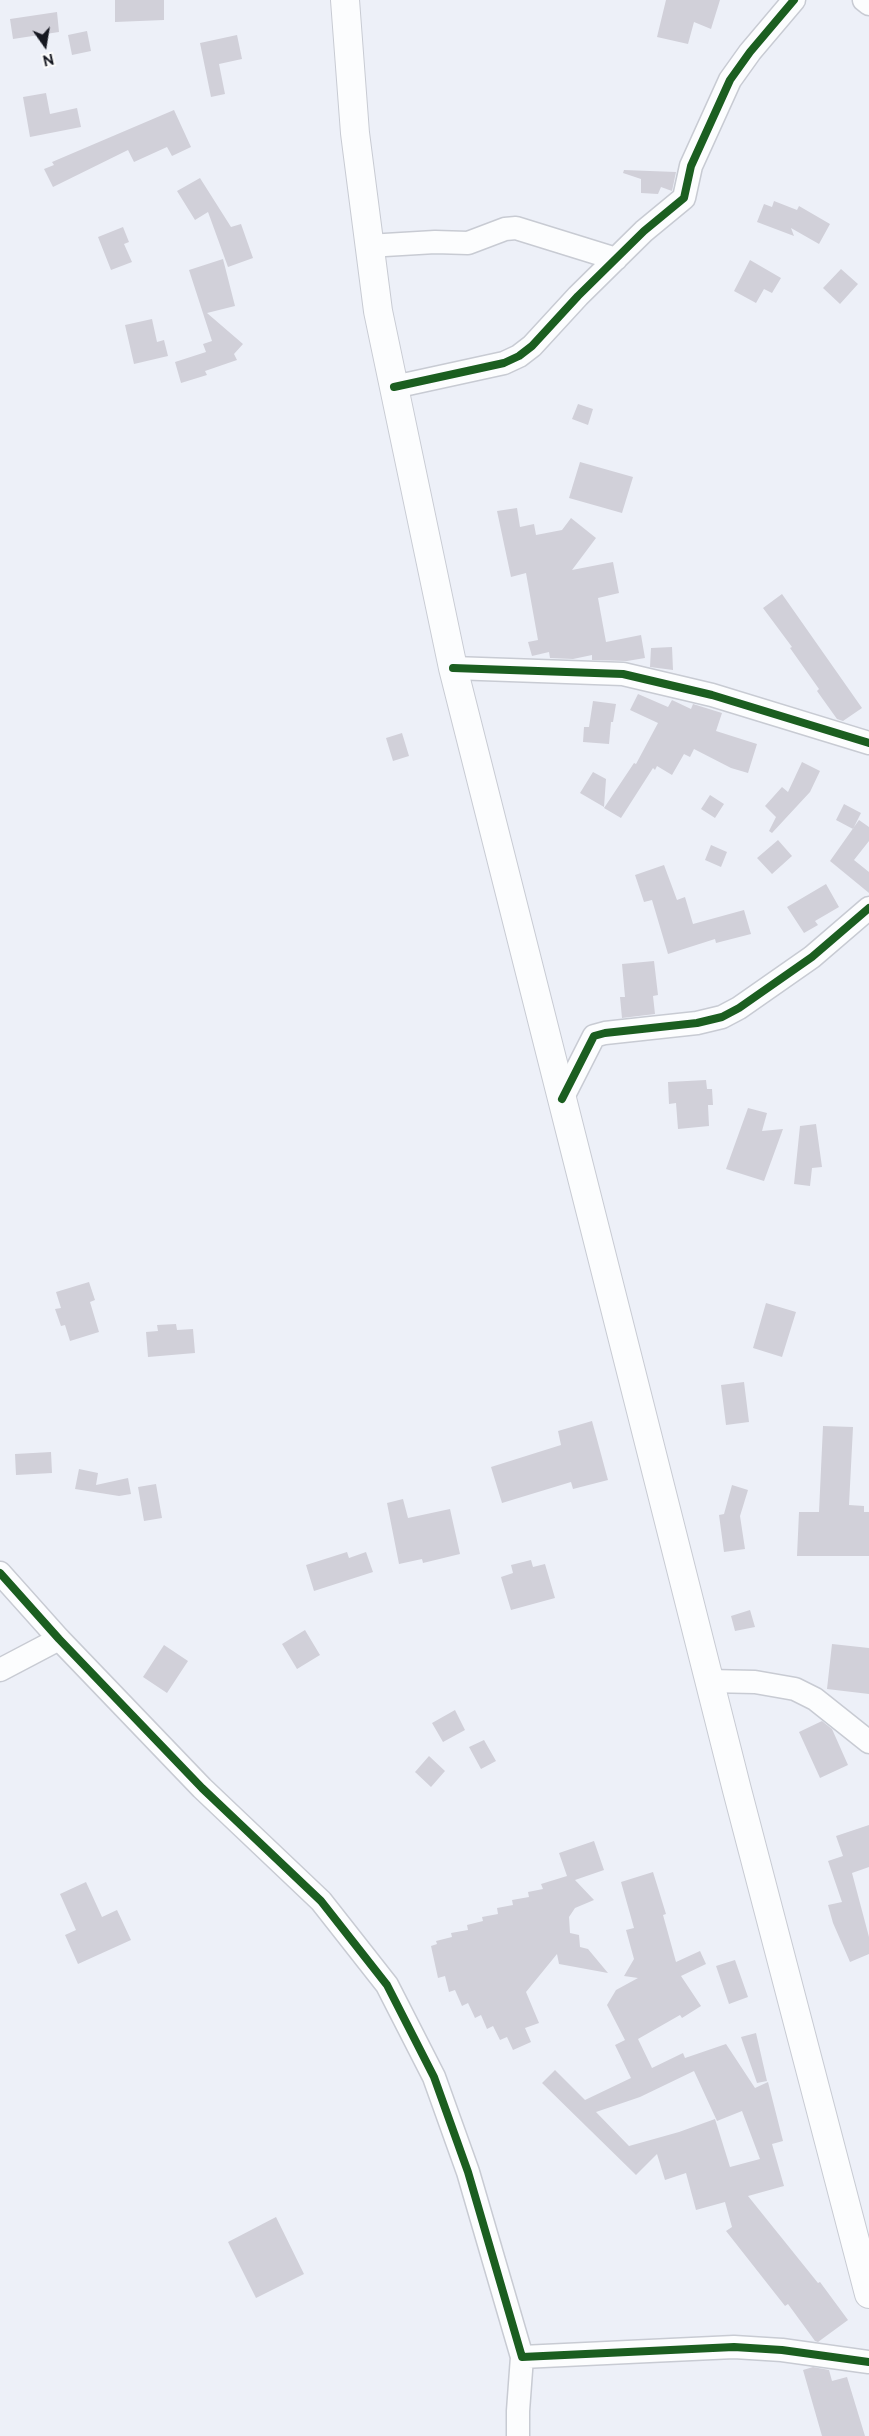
<!DOCTYPE html>
<style>
body{margin:0}
#map{position:relative;width:869px;height:2436px;overflow:hidden;background:#edf0f8;font-family:Raleway,sans-serif}
canvas{display:block}
.north{position:absolute;left:20px;top:20px;width:50px;height:50px;-webkit-text-stroke:4px #fbfbfb;paint-order:stroke;rotate:167deg;font-size:14px;font-weight:700;line-height:20px;text-align:center;color:#161821}
.north::after{content:'';display:block;margin:auto;width:18px;height:22px;background:#161821;clip-path:polygon(50% 0,100% 100%,50% 72%,0 100%)}
</style>
<div id="map">
<canvas width="869" height="2436"></canvas>
<div class="north">N</div>
</div>
<script>
const context = document.querySelector('canvas').getContext('2d');
context.lineJoin = 'round';
function fill(path, color) {
  context.fillStyle = color;
  context.fill(path, 'evenodd');
}
function poly(rows) {
  const path = new Path2D();
  for (const r of rows) {
    path.moveTo(r[0], r[1]);
    for (let i = 2; i < r.length; i += 2) path.lineTo(r[i], r[i + 1]);
  }
  return path;
}
function strokePath(path, color, width, dash) {
  context.strokeStyle = color;
  context.lineWidth = width;
  context.lineCap = dash ? 'butt' : 'round';
  context.setLineDash(dash || []);
  context.stroke(path);
}
const building = poly([
 [115,0,164,0,164,20,115,22],
 [666,0,720,0,711,29,694,22,688,44,657,37],
 [57,12,59,32,13,39,10,19],
 [87,31,91,51,72,55,68,35],
 [237,35,242,59,219,64,225,94,211,97,200,43],
 [46,93,50,114,77,108,81,127,30,137,23,97],
 [174,110,191,147,172,156,167,147,134,162,128,150,53,187,44,169,54,165,52,162],
 [624,170,676,172,672,191,661,187,658,194,641,193,641,179,623,173],
 [200,178,231,227,241,224,253,258,228,267,208,212,195,220,177,191],
 [774,201,797,210,799,206,830,224,819,244,791,228,794,236,757,222,764,204,772,207],
 [123,227,129,242,124,244,132,262,111,270,98,237],
 [223,259,235,306,207,313,243,344,234,354,237,360,205,371,207,375,181,383,175,362,206,352,203,344,212,341,189,270],
 [750,260,781,278,772,293,764,289,756,303,734,291],
 [841,269,858,284,840,304,823,288],
 [152,319,157,342,164,340,168,356,134,364,125,325],
 [578,404,593,409,588,425,572,419],
 [580,462,633,477,622,513,569,498],
 [517,508,520,527,534,524,536,535,562,530,571,518,596,538,572,570,613,562,619,593,598,598,606,642,641,635,645,658,627,661,592,660,592,655,573,659,550,658,549,652,532,656,528,642,538,640,526,573,511,577,497,511],
 [782,594,862,708,843,721,837,719,817,691,819,689,790,648,792,647,763,608],
 [672,647,673,670,650,667,651,648],
 [638,694,668,707,672,700,691,709,693,704,722,713,716,731,757,744,748,773,731,768,694,749,690,757,684,754,672,775,657,766,655,770,653,768,621,818,604,808,634,763,636,764,658,723,630,710],
 [593,701,616,704,613,722,611,722,609,744,583,742,584,727,589,727],
 [402,733,409,756,393,761,386,738],
 [802,762,820,771,810,792,772,833,769,831,776,817,765,806,782,787,788,792],
 [593,772,606,779,604,807,580,793],
 [710,795,724,804,715,818,701,809],
 [844,804,861,813,853,829,836,820],
 [859,820,869,827,869,841,854,860,869,872,869,893,830,861],
 [778,840,792,856,772,874,757,858],
 [711,845,727,852,721,867,705,860],
 [664,865,677,900,685,897,693,924,744,910,751,934,716,943,715,939,668,954,652,900,644,902,635,875],
 [826,884,839,907,815,921,818,925,804,933,787,907],
 [654,961,658,995,653,996,655,1014,622,1018,620,997,625,997,622,964],
 [706,1080,707,1089,712,1089,713,1105,708,1105,709,1126,678,1129,676,1103,669,1104,668,1082],
 [748,1108,767,1113,762,1131,783,1129,764,1181,726,1169],
 [816,1124,822,1167,812,1168,810,1186,794,1184,800,1126],
 [89,1282,95,1300,90,1302,99,1332,70,1341,65,1325,61,1326,55,1309,61,1308,56,1292],
 [766,1303,796,1312,782,1357,753,1348],
 [176,1324,177,1330,193,1329,195,1353,148,1357,146,1332,158,1331,157,1325],
 [744,1382,749,1422,726,1425,721,1385],
 [592,1421,608,1480,573,1489,571,1482,502,1503,491,1467,561,1445,558,1431],
 [823,1426,853,1427,849,1505,864,1506,864,1512,869,1512,869,1556,797,1556,799,1512,819,1512],
 [51,1452,52,1473,16,1475,15,1454],
 [79,1469,98,1473,96,1485,128,1478,131,1494,119,1496,75,1489],
 [156,1484,162,1518,144,1521,138,1487],
 [732,1485,748,1490,740,1516,745,1549,724,1552,719,1515,724,1514],
 [403,1499,408,1518,450,1509,460,1554,423,1563,422,1559,399,1564,387,1503],
 [347,1552,349,1558,366,1552,373,1572,314,1591,306,1565],
 [531,1560,533,1567,545,1564,555,1598,511,1610,501,1577,513,1573,511,1565],
 [750,1610,755,1627,735,1631,731,1616],
 [305,1630,320,1655,297,1669,282,1644],
 [832,1644,869,1648,869,1694,827,1689],
 [164,1645,188,1661,167,1693,143,1677],
 [455,1710,465,1730,443,1742,432,1723],
 [822,1721,832,1729,848,1765,820,1778,799,1732],
 [484,1740,496,1761,481,1769,469,1747],
 [429,1756,445,1771,431,1787,415,1772],
 [869,1825,869,1867,852,1873,869,1937,869,1954,850,1962,833,1923,828,1905,842,1902,828,1861,843,1856,836,1836],
 [594,1841,604,1870,575,1880,594,1900,575,1908,569,1917,570,1933,579,1935,580,1947,588,1949,608,1973,559,1964,557,1954,526,1992,539,2023,525,2028,531,2042,513,2050,507,2037,500,2040,493,2026,487,2029,481,2015,475,2018,468,2003,462,2006,455,1990,449,1992,445,1976,438,1978,431,1946,437,1944,436,1941,452,1937,451,1933,468,1930,467,1925,483,1921,482,1917,498,1914,497,1908,513,1905,512,1900,529,1897,528,1892,543,1889,541,1884,567,1876,559,1853],
 [653,1872,666,1914,663,1915,676,1962,700,1951,706,1964,681,1976,701,2006,682,2018,680,2015,638,2039,652,2068,683,2053,685,2058,726,2044,755,2088,768,2082,783,2141,772,2144,784,2186,748,2196,818,2283,820,2282,848,2320,818,2342,815,2341,788,2304,785,2306,726,2231,732,2227,725,2202,696,2210,686,2173,665,2180,657,2154,636,2175,542,2083,555,2070,585,2100,631,2078,615,2045,625,2040,607,2005,616,1990,638,1978,624,1976,634,1959,626,1930,634,1928,621,1882],
 [694,2071,717,2121,742,2111,760,2159,730,2167,715,2119,679,2132,629,2146,596,2112,640,2097],
 [86,1882,102,1917,117,1910,131,1940,78,1964,65,1935,76,1930,60,1894],
 [735,1960,748,1997,729,2004,716,1966],
 [756,2033,767,2081,757,2083,741,2037],
 [276,2217,304,2274,256,2298,228,2242],
 [813,2367,829,2370,832,2381,847,2377,865,2436,822,2436,803,2370]
]);
const minor = poly([
 [864,0,869,4],
 [368,246,435,242,468,243,505,229,516,228,616,259],
 [394,387,504,363,519,356,532,346,578,296,644,231,684,198,691,166,730,80,750,52,794,0],
 [453,668,623,674,712,695,869,743],
 [562,1099,594,1036,605,1033,697,1023,722,1017,739,1008,812,957,869,908],
 [0,1573,59,1639,202,1788,321,1901,387,1985,434,2077,468,2172,522,2357,734,2347,782,2350,869,2362],
 [0,1670,59,1639],
 [709,1681,755,1682,795,1689,815,1699,869,1742],
 [518,2436,518,2411,522,2357]
]);
const trunk = poly([
 [345,0,355,133,378,311,453,668,737,1790,869,2294]
]);
const cycleway = poly([
 [394,387,504,363,519,356,532,346,578,296,644,231,684,198,691,166,730,80,750,52,794,0],
 [453,668,623,674,712,695,869,743],
 [562,1099,594,1036,605,1033,697,1023,722,1017,739,1008,812,957,869,908],
 [0,1573,59,1639,202,1788,321,1901,387,1985,434,2077,468,2172,522,2357,734,2347,782,2350,869,2362]
]);
fill(building, '#d1d0d9');
strokePath(minor, '#c8cbd3', 25);
strokePath(trunk, '#c8cbd3', 30);
strokePath(minor, '#fcfdfe', 22);
strokePath(trunk, '#fcfdfe', 28);
strokePath(cycleway, '#1b5e20', 8);
</script>
